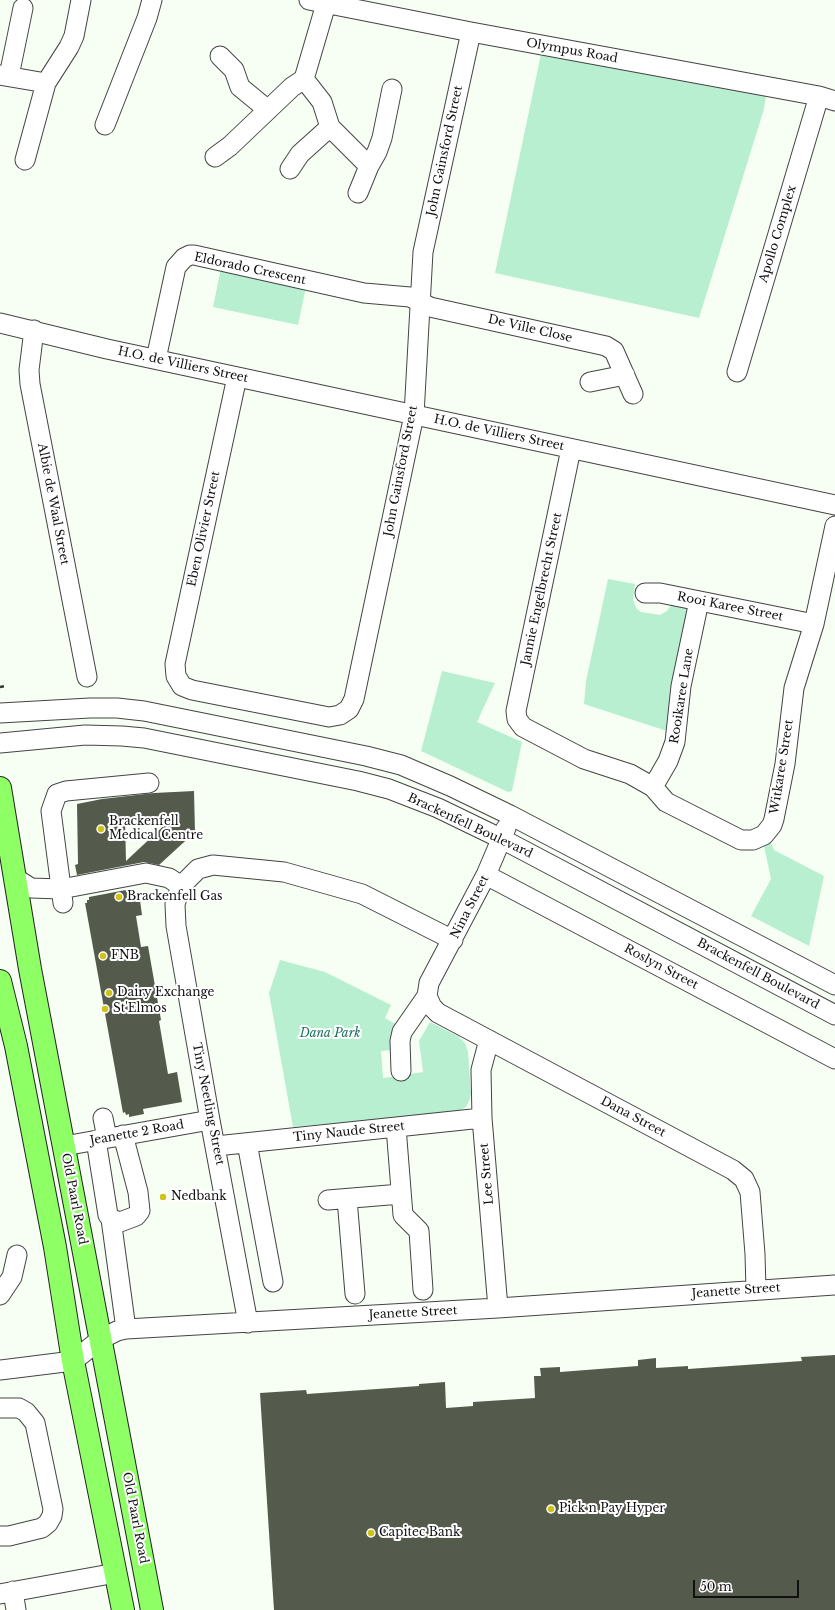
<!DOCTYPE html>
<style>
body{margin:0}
#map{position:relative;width:835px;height:1610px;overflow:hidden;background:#f7fff4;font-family:"Libre Baskerville",serif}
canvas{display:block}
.scale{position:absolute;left:693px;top:1580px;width:106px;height:18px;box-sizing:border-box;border:2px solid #111;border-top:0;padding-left:5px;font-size:12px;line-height:14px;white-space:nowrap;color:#111;-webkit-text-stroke:3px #fff;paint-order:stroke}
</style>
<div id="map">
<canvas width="835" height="1610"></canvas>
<div class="scale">50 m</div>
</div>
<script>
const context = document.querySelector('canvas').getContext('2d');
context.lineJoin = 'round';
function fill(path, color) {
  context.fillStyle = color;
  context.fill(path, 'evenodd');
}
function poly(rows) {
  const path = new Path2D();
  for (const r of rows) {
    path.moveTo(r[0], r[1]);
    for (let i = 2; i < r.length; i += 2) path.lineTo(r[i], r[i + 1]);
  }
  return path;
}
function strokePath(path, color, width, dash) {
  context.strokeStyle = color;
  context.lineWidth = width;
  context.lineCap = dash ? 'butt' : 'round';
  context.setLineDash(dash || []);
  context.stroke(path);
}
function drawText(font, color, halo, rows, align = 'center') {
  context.font = font + ' "Libre Baskerville",serif';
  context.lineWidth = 4;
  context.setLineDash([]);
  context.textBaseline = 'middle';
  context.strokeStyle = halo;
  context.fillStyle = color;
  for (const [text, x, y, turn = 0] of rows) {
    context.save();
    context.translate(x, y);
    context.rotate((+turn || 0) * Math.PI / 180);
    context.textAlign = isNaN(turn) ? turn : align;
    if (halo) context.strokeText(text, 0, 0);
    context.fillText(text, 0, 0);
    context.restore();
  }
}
const green = poly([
 [541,54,766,95,764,109,699,318,495,273],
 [221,268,306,287,298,325,213,307],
 [608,579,635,584,633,600,637,609,641,612,660,615,667,611,671,605,690,604,670,732,584,704,586,681],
 [442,671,495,683,477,722,522,742,512,791,508,792,421,751],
 [771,843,774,850,824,876,809,946,751,916,771,879,764,846],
 [280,960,325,972,391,1005,385,1018,399,1026,393,1050,381,1051,383,1078,423,1072,419,1041,430,1022,458,1036,465,1043,468,1052,471,1094,470,1099,466,1107,457,1112,293,1127,269,993]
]);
const building = poly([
 [194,791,195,832,159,865,144,862,77,875,75,865,78,864,77,804,102,799,154,793],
 [172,818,126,861,125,820],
 [131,889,132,894,139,893,142,915,136,916,141,947,148,946,161,1020,159,1021,168,1074,177,1072,182,1102,143,1109,144,1114,129,1117,129,1114,126,1115,125,1112,123,1113,85,903,87,903,87,900,89,900,89,897],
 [835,1355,835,1610,274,1610,260,1393,306,1390,307,1394,419,1386,419,1384,445,1382,446,1408,473,1406,473,1402,535,1398,534,1376,541,1376,540,1368,560,1367,560,1372,638,1366,638,1360,656,1358,656,1368,688,1366,688,1369,802,1361,801,1357]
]);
const path = poly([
 [0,687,5,686]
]);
const minor = poly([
 [309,0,471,32,819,96,835,101],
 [326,4,304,79,322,102,330,127,369,166,377,152,382,138,392,89],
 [220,56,234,70,240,87,268,110],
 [0,75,46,83],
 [9,76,23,8],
 [105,125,147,18,152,0],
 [215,157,230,146,292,87,304,79],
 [25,160,46,83,69,47,74,36,81,0],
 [290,169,300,154,330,127],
 [358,193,369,166],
 [0,323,107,349,835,505],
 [34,330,29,370,30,384,87,677],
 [156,359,176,267,184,258,190,255,194,255,364,293,410,297,430,307,606,346,614,351,633,394],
 [737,372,819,96],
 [237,377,175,664,176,676,182,686,192,690,324,716,329,717,340,715,349,709,354,699,414,415,423,252,471,32],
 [590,382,625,375],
 [571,449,516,711,517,719,523,727,584,759,630,774,653,787,666,802,741,840,753,840,764,835,772,825,774,819,785,764,794,688,814,624,835,526],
 [645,593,660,593,814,624],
 [0,713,90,708,117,708,144,711,366,756,401,765,450,786,510,815,835,985],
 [0,743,85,735,122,736,144,738,358,781,389,789,438,808,502,839,835,1015],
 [653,787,668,761,675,742,681,686,699,601],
 [486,875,835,1059],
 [15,878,31,888,61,889,146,873,169,878,181,886],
 [63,903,51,811,57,794,66,791,149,783],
 [427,996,432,1007,438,1013,733,1170,744,1179,750,1192,755,1254,756,1290],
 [489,1040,481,1070,482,1118,498,1308],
 [401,1071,400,1041,402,1032,427,996,429,983,486,875,506,828],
 [103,1118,107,1138],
 [396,1127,403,1215,419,1231,423,1290],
 [96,1140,108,1215,111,1219,120,1222,136,1216,140,1211,138,1192,123,1135],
 [247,1143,273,1282],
 [64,1146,210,1120],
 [216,1146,482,1118],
 [347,1199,355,1294],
 [328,1200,401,1194],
 [111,1219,126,1329],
 [0,1295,12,1277,17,1255],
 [248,1323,210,1120,176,926,175,904,181,886,198,869,213,865,284,872,362,894,453,940],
 [0,1370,73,1361,101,1339,117,1331,126,1329,498,1308,835,1285],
 [0,1408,19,1408,26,1412,35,1423,53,1509,52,1516,48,1523,42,1528,9,1536,0,1536],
 [13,1591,16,1610],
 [0,1594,116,1573]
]);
const major = poly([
 [0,788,30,969,152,1610],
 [0,981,16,1046,55,1247,73,1361,123,1610]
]);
const markers = [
 [101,829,4,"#d0c219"],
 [119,897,4,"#d0c219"],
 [103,956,4,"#d0c219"],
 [109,993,4,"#d0c219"],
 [105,1009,4,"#d0c219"],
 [163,1197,4,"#d0c219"],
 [551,1509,4,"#d0c219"],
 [371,1533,4,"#d0c219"]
];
const streetNames = [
 ["Olympus Road",572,51,10],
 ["John Gainsford Street",445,151,-78],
 ["Apollo Complex",778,234,-73],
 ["Eldorado Crescent",250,269,12],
 ["De Ville Close",530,329,13],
 ["H.O. de Villiers Street",183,365,12],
 ["H.O. de Villiers Street",499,433,12],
 ["John Gainsford Street",401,471,-79],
 ["Albie de Waal Street",53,504,79],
 ["Eben Olivier Street",204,529,-78],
 ["Jannie Engelbrecht Street",542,589,-78],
 ["Rooi Karee Street",730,607,11],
 ["Rooikaree Lane",682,696,-81],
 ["Witkaree Street",782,767,-81],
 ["Brackenfell Boulevard",470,826,25],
 ["Nina Street",470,907,-63],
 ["Roslyn Street",661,967,28],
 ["Brackenfell Boulevard",758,974,28],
 ["Tiny Neetling Street",208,1104,79],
 ["Dana Street",633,1117,28],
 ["Tiny Naude Street",349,1132,-6],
 ["Jeanette 2 Road",137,1133,-10],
 ["Lee Street",487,1174,-95],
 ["Old Paarl Road",74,1199,79],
 ["Jeanette Street",736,1291,-4],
 ["Jeanette Street",413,1313,-3],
 ["Old Paarl Road",135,1518,79]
];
const poiNames = [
 ["Brackenfell",109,822],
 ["Medical Centre",109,836],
 ["Brackenfell Gas",127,897],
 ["FNB",111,956],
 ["Dairy Exchange",117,993],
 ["St'Elmos",113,1009],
 ["Nedbank",171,1197],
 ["Pick n Pay Hyper",559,1509],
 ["Capitec Bank",379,1533]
];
const parkNames = [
 ["Dana Park",330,1034]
];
fill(green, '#b8efd1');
fill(building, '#555b4c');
strokePath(minor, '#444', 21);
strokePath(major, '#222', 24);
strokePath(path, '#333', 2.5, [4, 2]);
strokePath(minor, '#fff', 19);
strokePath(major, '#8eff64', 22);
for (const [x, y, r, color] of markers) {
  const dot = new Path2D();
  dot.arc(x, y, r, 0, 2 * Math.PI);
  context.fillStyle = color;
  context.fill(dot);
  strokePath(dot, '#fff', 1.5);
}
drawText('12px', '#111', '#fff', streetNames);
drawText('12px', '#111', '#fff', poiNames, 'left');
drawText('italic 12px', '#19705c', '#fff', parkNames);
</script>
